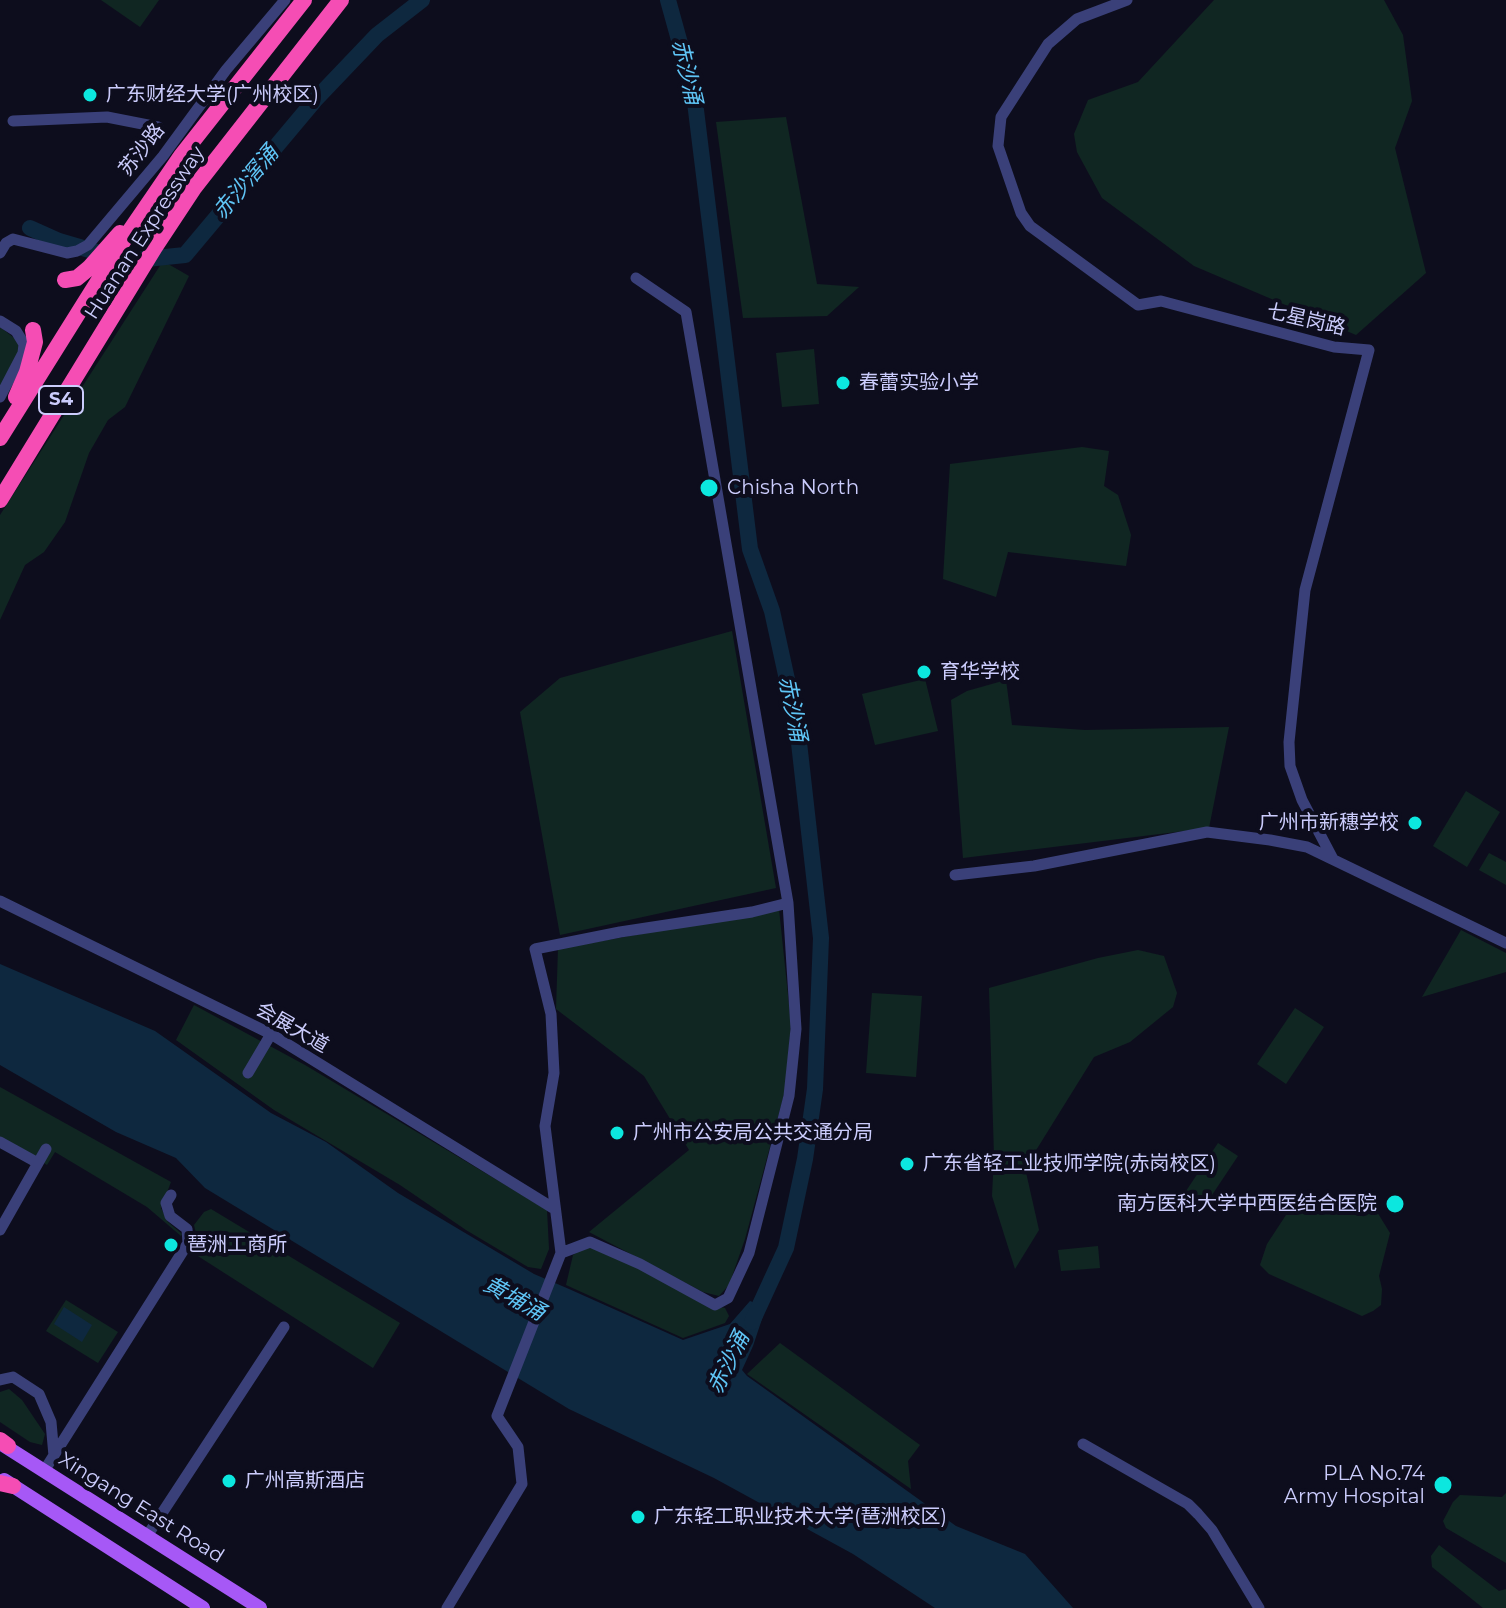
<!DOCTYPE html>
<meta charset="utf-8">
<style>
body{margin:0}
canvas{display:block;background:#0d0d1d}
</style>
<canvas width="1506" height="1608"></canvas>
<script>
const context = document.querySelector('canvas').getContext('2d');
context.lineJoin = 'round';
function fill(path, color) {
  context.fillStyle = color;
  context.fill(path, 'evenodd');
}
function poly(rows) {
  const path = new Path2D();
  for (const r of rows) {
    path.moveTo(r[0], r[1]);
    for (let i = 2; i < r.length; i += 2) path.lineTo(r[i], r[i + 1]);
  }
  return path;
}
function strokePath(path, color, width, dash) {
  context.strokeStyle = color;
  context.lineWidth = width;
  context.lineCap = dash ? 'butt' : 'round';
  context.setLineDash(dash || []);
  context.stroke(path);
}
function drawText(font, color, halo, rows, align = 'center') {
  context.font = font + ' Montserrat,"Noto Sans SC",sans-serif';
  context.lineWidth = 8;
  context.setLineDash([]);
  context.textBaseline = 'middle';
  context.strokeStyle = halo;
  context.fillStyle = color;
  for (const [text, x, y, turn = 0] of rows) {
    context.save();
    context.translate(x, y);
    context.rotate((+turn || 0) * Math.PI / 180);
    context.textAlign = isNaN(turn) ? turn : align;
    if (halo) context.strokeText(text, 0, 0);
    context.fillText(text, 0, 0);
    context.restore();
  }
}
const green = poly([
 [101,0,159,0,140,27],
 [1214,0,1384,0,1403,35,1412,101,1395,148,1426,273,1356,335,1194,266,1102,198,1077,152,1074,134,1088,100,1138,82],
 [786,117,817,284,859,287,827,316,743,318,716,122],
 [163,261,189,276,125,407,108,420,89,453,65,522,44,552,25,565,0,620,0,515],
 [0,327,18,341,19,350,0,391],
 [814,349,819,404,782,407,776,353],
 [1082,447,1109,451,1104,486,1118,495,1131,535,1126,566,1008,552,996,597,943,579,950,464],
 [732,631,776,888,560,935,520,712,560,678],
 [925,679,938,731,875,745,862,694],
 [1006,680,1012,725,1085,730,1229,727,1209,828,963,858,951,700,967,691],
 [1466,791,1500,812,1467,867,1433,846],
 [1489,853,1506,862,1506,885,1479,870],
 [779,909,791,1024,785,1091,745,1239,729,1285,719,1296,703,1292,589,1232,689,1150,644,1076,556,1009,558,949],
 [1461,930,1506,953,1506,972,1422,997],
 [1138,950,1164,956,1177,993,1173,1007,1130,1042,1094,1057,1025,1168,1039,1230,1015,1269,992,1196,994,1156,989,988,1098,958],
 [872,993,922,996,916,1077,866,1073],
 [194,1005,305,1065,547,1210,549,1249,541,1269,528,1267,466,1230,400,1185,274,1110,176,1040],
 [1295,1008,1324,1027,1286,1084,1257,1064],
 [0,1087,171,1182,161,1208,168,1222,182,1234,181,1236,147,1207,55,1152,47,1165,36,1158,0,1148],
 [1218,1143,1238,1156,1198,1216,1178,1203],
 [1304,1197,1355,1215,1374,1207,1390,1233,1379,1276,1382,1289,1381,1305,1373,1311,1362,1316,1269,1274,1260,1265,1267,1244,1286,1215],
 [211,1209,400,1323,373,1368,190,1251,197,1238,194,1225,204,1212],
 [589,1243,711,1305,725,1308,729,1316,725,1323,683,1338,566,1285,573,1255],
 [1098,1246,1100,1268,1061,1271,1058,1250],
 [66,1300,118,1332,98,1363,46,1331],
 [780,1343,920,1445,908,1461,911,1489,747,1374],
 [9,1389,22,1400,45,1434,42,1445,30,1442,0,1422,0,1392],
 [1506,1493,1506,1563,1446,1528,1443,1521,1453,1502,1460,1495,1502,1497],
 [1439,1545,1499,1591,1506,1589,1506,1608,1483,1608,1432,1567,1431,1556]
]);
const water = poly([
 [0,964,155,1031,271,1113,326,1142,398,1193,534,1274,569,1289,683,1340,730,1324,750,1301,766,1307,753,1346,742,1370,747,1376,956,1526,1025,1554,1073,1608,935,1608,853,1554,714,1478,569,1409,205,1188,176,1158,116,1132,0,1065],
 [64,1307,92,1325,82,1342,54,1324]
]);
const river = poly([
 [668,0,694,94,750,549,772,611,797,725,821,938,815,1089,805,1159,786,1248,752,1322],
 [30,228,59,241,127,261,185,255,315,100,377,35,422,0]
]);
const minor = poly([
 [1127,0,1077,19,1048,44,1001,117,998,146,1021,213,1030,226,1138,305,1161,301,1334,347,1369,350,1305,590,1289,742,1290,766,1302,800,1333,859],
 [13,121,107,117,158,127],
 [0,253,6,243,13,239,67,253,77,251,88,245,163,156,226,70,285,0],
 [0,321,16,331,24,344,23,353,0,397],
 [955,875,1034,866,1207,832,1270,840,1307,847,1506,943],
 [0,901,271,1034,553,1208],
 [248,1073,271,1034],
 [0,1142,38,1163],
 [0,1230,46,1149],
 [561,1253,590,1242,640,1264,715,1305,728,1298,749,1253,789,1096,796,1029,788,903,686,312,636,278],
 [0,1380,13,1377,39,1394,51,1422,54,1456],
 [1083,1444,1188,1504,1198,1514,1212,1530,1259,1608],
 [44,1471,188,1243,187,1229,170,1216,166,1203,171,1195],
 [147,1536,284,1327],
 [447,1608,522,1484,518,1447,497,1416,561,1253,545,1126,554,1073,551,1014,535,949,620,932,752,912,788,903]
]);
const major = poly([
 [0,1443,260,1608],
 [4,1480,203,1608]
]);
const highway = poly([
 [65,280,77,278,89,268,120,233],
 [16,397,27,372,35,342,33,330],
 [0,438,129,232,181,156,304,0],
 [0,500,155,247,194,188,341,0],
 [0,1440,8,1446],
 [0,1483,13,1486]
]);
const markers = [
 [90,95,8,"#0ce7df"],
 [843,383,8,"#0ce7df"],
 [709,488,10,"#0ce7df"],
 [924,672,8,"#0ce7df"],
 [1415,823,8,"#0ce7df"],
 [617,1133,8,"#0ce7df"],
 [907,1164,8,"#0ce7df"],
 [1395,1204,10,"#0ce7df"],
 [171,1245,8,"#0ce7df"],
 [229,1481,8,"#0ce7df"],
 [1443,1485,10,"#0ce7df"],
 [638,1517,8,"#0ce7df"]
];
const shields = [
 [61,400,44]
];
const shieldNames = [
 ["S4",61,400]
];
const poiNames = [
 ["广东财经大学(广州校区)",106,95],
 ["春蕾实验小学",859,383],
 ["Chisha North",727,488],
 ["育华学校",940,672],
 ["广州市新穗学校",1399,823,"right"],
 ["广州市公安局公共交通分局",633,1133],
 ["广东省轻工业技师学院(赤岗校区)",923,1164],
 ["南方医科大学中西医结合医院",1377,1204,"right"],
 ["琶洲工商所",187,1245],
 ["PLA No.74",1425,1474,"right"],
 ["Army Hospital",1425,1497,"right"],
 ["广州高斯酒店",245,1481],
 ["广东轻工职业技术大学(琶洲校区)",654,1517]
];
const streetNames = [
 ["苏沙路",142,150,-52],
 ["Huanan Expressway",145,233,-57],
 ["七星岗路",1306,320,13],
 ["会展大道",292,1028,30],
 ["Xingang East Road",141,1508,32]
];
const waterNames = [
 ["赤沙涌",686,72,77],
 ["赤沙滘涌",246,183,-50],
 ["赤沙涌",792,709,79],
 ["黄埔涌",514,1299,29],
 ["赤沙涌",729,1363,-64]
];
fill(green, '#102622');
fill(water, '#0e283f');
strokePath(river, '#0e283f', 16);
strokePath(minor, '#3a4079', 11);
strokePath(major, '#a658f6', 14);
strokePath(highway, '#f54db4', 16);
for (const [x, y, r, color] of markers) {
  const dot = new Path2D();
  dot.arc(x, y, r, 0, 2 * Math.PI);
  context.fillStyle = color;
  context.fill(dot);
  strokePath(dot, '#0d0d1d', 3);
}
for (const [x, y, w] of shields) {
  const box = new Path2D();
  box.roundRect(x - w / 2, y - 14, w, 28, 6);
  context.fillStyle = '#0d0d1d';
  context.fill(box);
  strokePath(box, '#cbccfc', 2);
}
drawText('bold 18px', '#cbccfc', null, shieldNames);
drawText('20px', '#cbccfc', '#0d0d1d', poiNames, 'left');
drawText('20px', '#cbccfc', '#0d0d1d', streetNames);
drawText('italic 22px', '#5fc5f6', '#0d0d1d', waterNames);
</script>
